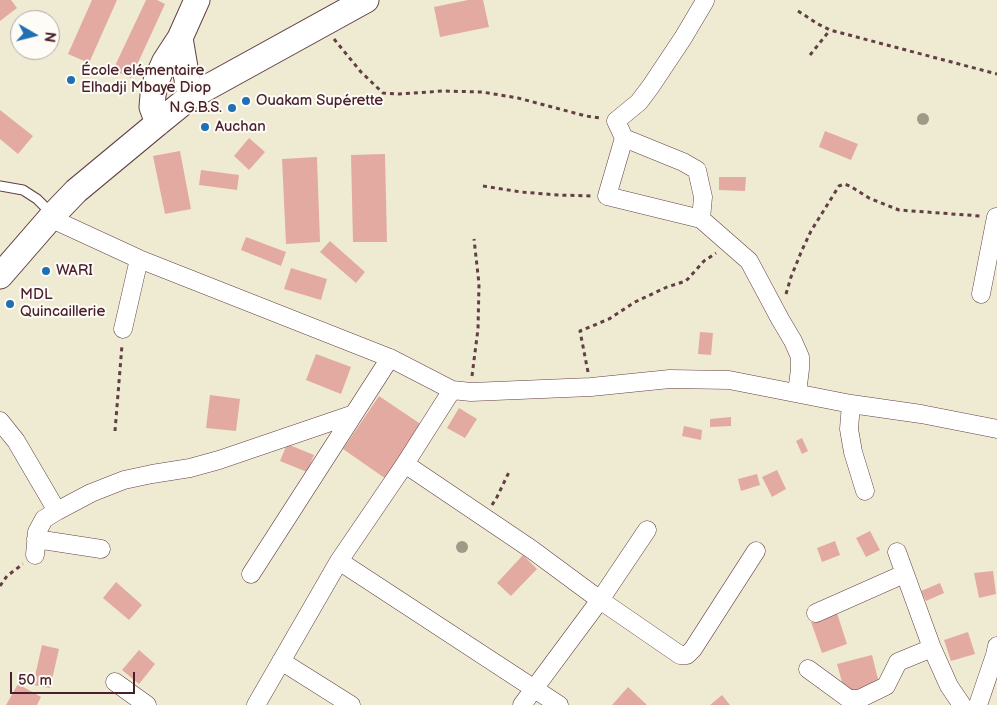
<!DOCTYPE html>
<meta charset="utf-8">
<style>
body{margin:0}
#map{position:relative;width:997px;height:705px;overflow:hidden;background:#efebd3;font-family:"Balsamiq Sans",sans-serif}
canvas{display:block}
.north{position:absolute;left:10px;top:10px;width:50px;height:50px;box-sizing:border-box;background:#fdfcf7;border:1px solid #b5a4a5;border-radius:50%;rotate:98deg;font-size:14px;font-weight:700;line-height:20px;text-align:center;color:#4a1f2b}
.north::after{content:'';display:block;margin:auto;width:18px;height:22px;background:#1f6fb2;clip-path:polygon(50% 0,100% 100%,50% 72%,0 100%)}
.scale{position:absolute;left:10px;top:672px;width:125px;height:22px;box-sizing:border-box;border:2px solid #4a1f2b;border-top:0;padding-left:6px;font-size:15px;line-height:18px;white-space:nowrap;color:#4a1f2b;-webkit-text-stroke:4px #fdfcf7;paint-order:stroke}
</style>
<div id="map">
<canvas width="997" height="705"></canvas>
<div class="north">N</div>
<div class="scale">50 m</div>
</div>
<script>
const context = document.querySelector('canvas').getContext('2d');
context.lineJoin = 'round';
function fill(path, color) {
  context.fillStyle = color;
  context.fill(path, 'evenodd');
}
function poly(rows) {
  const path = new Path2D();
  for (const r of rows) {
    path.moveTo(r[0], r[1]);
    for (let i = 2; i < r.length; i += 2) path.lineTo(r[i], r[i + 1]);
  }
  return path;
}
function strokePath(path, color, width, dash) {
  context.strokeStyle = color;
  context.lineWidth = width;
  context.lineCap = dash ? 'butt' : 'round';
  context.setLineDash(dash || []);
  context.stroke(path);
}
function drawText(font, color, halo, rows, align = 'center') {
  context.font = font + ' "Balsamiq Sans",sans-serif';
  context.lineWidth = 4;
  context.setLineDash([]);
  context.textBaseline = 'middle';
  context.strokeStyle = halo;
  context.fillStyle = color;
  for (const [text, x, y, turn = 0] of rows) {
    context.save();
    context.translate(x, y);
    context.rotate((+turn || 0) * Math.PI / 180);
    context.textAlign = isNaN(turn) ? turn : align;
    if (halo) context.strokeText(text, 0, 0);
    context.fillText(text, 0, 0);
    context.restore();
  }
}
const building = poly([
 [0,0,11,0,17,8,0,21],
 [92,0,117,0,89,63,68,54],
 [146,0,157,0,165,4,131,78,113,70],
 [468,0,483,0,489,27,440,37,434,7],
 [0,110,33,136,18,154,0,139],
 [825,131,858,144,851,160,819,147],
 [249,138,265,152,249,170,234,156],
 [180,151,191,209,165,214,153,156],
 [385,154,387,242,353,242,351,155],
 [317,157,320,242,286,244,282,159],
 [201,170,239,175,237,190,199,185],
 [719,177,746,177,745,191,719,190],
 [246,237,286,252,281,266,241,250],
 [330,241,365,272,356,283,320,252],
 [291,268,327,279,321,300,284,289],
 [700,332,713,333,711,355,698,354],
 [316,354,351,367,341,394,306,380],
 [210,395,240,399,236,431,206,428],
 [379,396,425,427,389,481,343,449],
 [459,408,477,419,465,438,447,428],
 [731,417,731,426,710,427,710,419],
 [684,426,702,430,701,440,682,436],
 [802,438,808,451,802,454,796,441],
 [287,444,314,455,307,472,280,461],
 [777,470,786,489,772,497,762,477],
 [757,474,760,485,741,491,738,479],
 [870,531,880,550,866,557,856,538],
 [835,541,840,555,822,562,817,548],
 [523,555,537,569,511,596,497,583],
 [993,571,996,594,979,598,974,573],
 [116,582,142,605,129,620,103,598],
 [940,583,944,593,926,601,921,591],
 [837,613,847,644,822,653,811,622],
 [968,632,975,654,951,661,944,640],
 [42,645,59,649,50,688,33,685],
 [139,650,155,664,139,684,122,670],
 [872,655,879,683,845,693,837,664],
 [18,684,41,697,37,705,6,705],
 [628,687,647,705,612,705],
 [722,695,730,705,710,705]
]);
const path = poly([
 [798,11,818,24,830,30,997,74],
 [334,39,361,72,383,93,399,94,443,91,482,92,518,98,586,116,600,118],
 [810,55,830,30],
 [483,186,521,192,558,195,592,196],
 [786,294,791,277,802,250,811,231,839,186,844,184,850,186,869,198,899,210,980,216],
 [588,372,580,331,609,319,635,302,667,287,686,281,704,261,716,253],
 [472,376,478,329,479,284,474,239],
 [115,431,122,345],
 [492,505,497,497,510,470],
 [0,586,7,576,23,564]
]);
const lane = poly([
 [0,186,23,190,37,199,53,215]
]);
const street = poly([
 [705,1,683,38,651,86,639,102,616,121,624,138,683,162,697,170,703,197,701,219,749,261,780,319,793,341,800,357,800,369,797,393],
 [624,138,607,196,701,219],
 [50,218,139,259,390,358,452,390,471,392,591,387,670,379,729,380,851,404,921,414,997,429],
 [981,294,996,217,997,217],
 [123,329,139,259],
 [851,404,849,429,853,452,865,491],
 [0,421,16,441,57,511],
 [405,464,531,549,600,600,680,655,687,655,693,649,756,551],
 [36,539,101,549],
 [897,552,932,648,949,686,962,705],
 [35,555,37,532,44,519,57,511,91,493,124,480,152,474,190,468,219,460,354,414],
 [339,561,559,705],
 [251,574,390,358],
 [816,613,904,574],
 [281,661,351,705],
 [808,669,849,699,859,699,886,686,898,662,932,648],
 [115,682,147,705],
 [256,705,339,561,405,464,452,390],
 [522,705,600,600,647,530],
 [978,705,995,655,997,646]
]);
const secondary = poly([
 [180,38,190,97],
 [158,123,152,107,153,95,156,81,165,61,180,38,197,0],
 [0,276,53,215,76,191,158,123,190,97,366,0]
]);
const trees = [
 [923,119],
 [462,547]
];
const markers = [
 [71,80,5,"#1f6fb2"],
 [246,101,5,"#1f6fb2"],
 [232,108,5,"#1f6fb2"],
 [205,127,5,"#1f6fb2"],
 [46,271,5,"#1f6fb2"],
 [10,304,5,"#1f6fb2"]
];
const poiNames = [
 ["École elémentaire",81,71],
 ["Elhadji Mbaye Diop",81,88],
 ["Ouakam Supérette",256,101],
 ["N.G.B.S.",222,108,"right"],
 ["Auchan",215,127],
 ["WARI",56,271],
 ["MDL",20,295],
 ["Quincaillerie",20,312]
];
fill(building, '#e3aaa2');
strokePath(lane, '#633e44', 11);
strokePath(street, '#633e44', 19);
strokePath(secondary, '#633e44', 27);
strokePath(path, '#633e44', 3, [4, 4]);
strokePath(lane, '#fff', 9);
strokePath(street, '#fff', 18);
strokePath(secondary, '#fff', 25);
context.fillStyle = '#a09987';
for (const [x, y] of trees) {
  context.beginPath();
  context.arc(x, y, 6, 0, 2 * Math.PI);
  context.fill();
}
for (const [x, y, r, color] of markers) {
  const dot = new Path2D();
  dot.arc(x, y, r, 0, 2 * Math.PI);
  context.fillStyle = color;
  context.fill(dot);
  strokePath(dot, '#fdfcf7', 2);
}
drawText('15px', '#4a1f2b', '#fdfcf7', poiNames, 'left');
</script>
